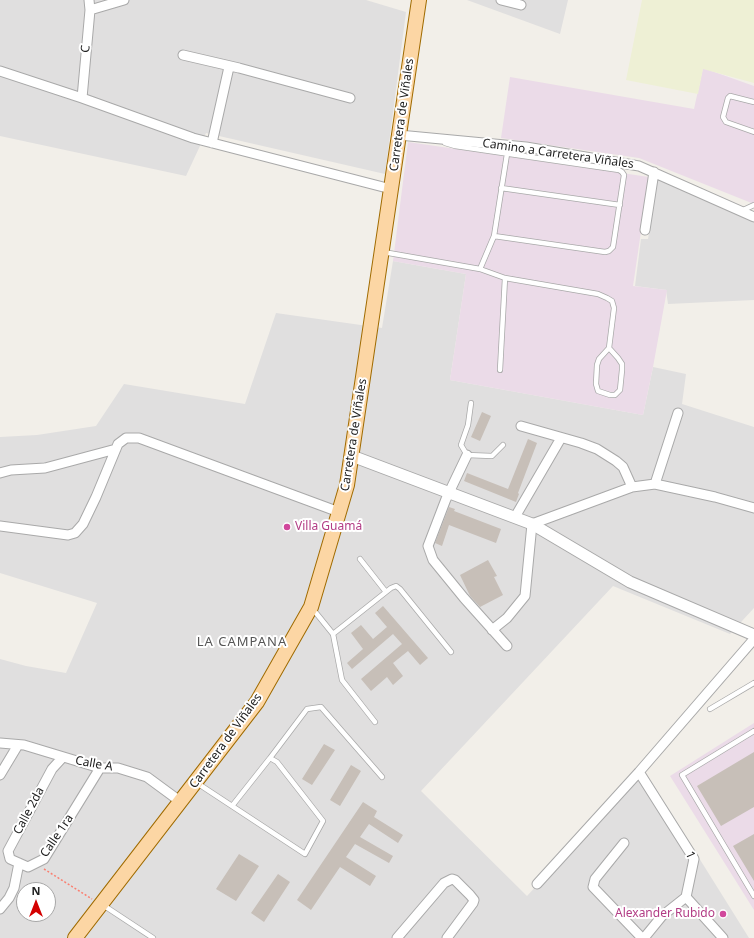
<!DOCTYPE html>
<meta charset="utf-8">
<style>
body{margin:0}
#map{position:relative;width:754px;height:938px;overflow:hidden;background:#f2efe9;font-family:"Noto Sans",sans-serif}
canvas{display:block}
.north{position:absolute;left:16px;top:882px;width:40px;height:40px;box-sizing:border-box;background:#fff;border:1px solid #a7a7a7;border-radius:50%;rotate:0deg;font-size:11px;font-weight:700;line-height:16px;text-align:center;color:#222}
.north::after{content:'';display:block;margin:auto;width:14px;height:18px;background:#d40000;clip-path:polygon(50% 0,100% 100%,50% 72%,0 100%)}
</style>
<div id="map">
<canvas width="754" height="938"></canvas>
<div class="north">N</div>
</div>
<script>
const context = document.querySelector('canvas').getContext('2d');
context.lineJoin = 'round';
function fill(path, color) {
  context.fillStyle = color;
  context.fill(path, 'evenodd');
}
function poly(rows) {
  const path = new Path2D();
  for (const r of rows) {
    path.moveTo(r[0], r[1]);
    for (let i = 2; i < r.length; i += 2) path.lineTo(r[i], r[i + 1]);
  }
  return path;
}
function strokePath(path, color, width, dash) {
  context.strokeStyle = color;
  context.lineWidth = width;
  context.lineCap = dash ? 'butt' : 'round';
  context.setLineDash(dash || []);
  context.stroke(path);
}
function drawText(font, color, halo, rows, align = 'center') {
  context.font = font + ' "Noto Sans",sans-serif';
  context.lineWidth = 4;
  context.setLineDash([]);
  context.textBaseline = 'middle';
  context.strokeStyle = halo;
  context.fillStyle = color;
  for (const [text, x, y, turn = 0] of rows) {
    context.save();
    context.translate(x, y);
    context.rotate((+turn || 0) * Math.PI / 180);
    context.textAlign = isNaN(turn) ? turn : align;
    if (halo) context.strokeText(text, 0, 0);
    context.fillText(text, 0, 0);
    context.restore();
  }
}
const residential = poly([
 [0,0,366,0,406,12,385,174,206,133,186,176,0,136],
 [467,0,568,0,560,34],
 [658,179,754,215,754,300,668,304,666,290,635,286,641,239,648,239],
 [393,261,466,274,450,380,643,415,653,367,686,374,682,404,754,427,754,608,730,634,613,586,421,791,527,896,644,770,749,938,0,938,0,659,26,666,66,673,97,603,0,573,0,437,37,435,96,426,124,384,245,404,276,313,382,328],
 [24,890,48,890,48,914,24,914]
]);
const industrial = poly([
 [703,68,754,86,754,204,639,158,501,138,510,77,694,109],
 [408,142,649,177,633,286,667,290,653,367,643,415,450,380,466,274,393,261],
 [754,723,754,910,670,776]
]);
const farmland = poly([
 [642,0,754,0,754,83,703,69,698,94,626,80]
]);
const building = poly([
 [482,412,491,416,480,441,471,437],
 [528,439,537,443,518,493,519,494,516,502,464,481,467,473,508,489],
 [449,507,455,509,454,511,501,529,496,543,449,525,442,546,435,543],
 [488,560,497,576,494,577,503,595,480,607,470,596,460,575],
 [383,606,428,658,420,665,408,651,393,663,403,676,393,685,387,677,371,691,361,679,402,644,393,634,352,669,347,663,363,649,351,633,361,625,373,639,387,627,375,613],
 [324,744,335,750,312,785,302,779],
 [754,752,754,807,721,826,697,786],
 [351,765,361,771,340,806,330,800],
 [363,802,377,811,374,817,403,835,398,843,369,824,360,837,393,856,389,863,355,844,346,857,376,876,370,886,340,867,311,910,297,900],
 [754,834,754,881,733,846],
 [239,854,259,866,236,901,216,889],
 [278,874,290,882,264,922,251,913]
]);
const path = poly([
 [44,869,92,899]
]);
const service = poly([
 [754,102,730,96,728,98,723,117,726,122,754,132],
 [445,143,455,146,619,170,622,172,624,175,613,247,609,251,605,252,494,236,480,269],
 [501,188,620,205],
 [741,211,754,205],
 [494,236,507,154],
 [383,252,480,269,505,278,598,294,607,298,612,301,614,308,609,348,599,359,597,365,596,384,598,391,610,395,615,395,620,390,622,370,622,364,618,358,609,348],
 [500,370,505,278],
 [471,403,468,425,461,445,467,455,492,456,503,445],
 [360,559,386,592],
 [312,608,333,634,391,588,396,586,400,589,451,652],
 [333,634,342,680,375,722],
 [710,709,754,683],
 [754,731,682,775,754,896],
 [270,758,307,709,321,707,382,777],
 [197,783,232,806,305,854,323,821,277,762,270,758,232,806],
 [103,905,153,938]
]);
const minor = poly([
 [501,0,521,5],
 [90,10,124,0],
 [183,55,239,68,350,98],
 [0,71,82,98,193,138,391,189],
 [82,98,90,10,89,0],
 [399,135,526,147,639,166,754,217],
 [212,143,229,67],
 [645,230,654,172],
 [521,426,581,443,597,449,616,461,623,467,632,487],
 [467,455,446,499,428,546,433,560,464,598,507,646],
 [0,473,11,470,45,468,116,449],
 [655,484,678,413],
 [515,517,561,438],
 [0,526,68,535,75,533,83,524,96,497,118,444,126,438,139,438,339,512],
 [492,630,507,618,525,596,532,524,632,487,655,484,715,497,754,508],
 [0,743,24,745,100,768,118,768,147,777,181,802],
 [63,757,52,769,8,851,10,859,28,867,44,859,100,768],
 [639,772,694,859,686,897,723,938],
 [0,775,18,745],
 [624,843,595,879,593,887,642,938],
 [537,884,639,772,754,639],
 [0,909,9,898,14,888,19,863],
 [397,938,444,883,452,879,455,880,470,895,474,900,473,903,447,938],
 [644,938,662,916,686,897]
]);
const tertiary = poly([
 [352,456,532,524,630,582,754,635]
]);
const primary = poly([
 [75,938,257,702,311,607,347,485,419,0]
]);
const markers = [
 [287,527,4,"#d1479c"],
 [723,914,4,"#d1479c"]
];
const streetNames = [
 ["C",86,49,-85],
 ["Carretera de Viñales",402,115,-82],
 ["Camino a Carretera Viñales",558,154,8],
 ["Carretera de Viñales",354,435,-81],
 ["Carretera de Viñales",226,741,-54],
 ["Calle A",94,764,10],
 ["Calle 2da",29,811,-62],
 ["Calle 1ra",57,836,-56],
 ["1",690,855,67]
];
const hotelNames = [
 ["Villa Guamá",295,527],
 ["Alexander Rubido",715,914,"right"]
];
const neighbourhoodNames = [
 ["LA CAMPANA",242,642]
];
fill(residential, '#e0dfdf');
fill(industrial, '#ebdbe8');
fill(farmland, '#eef0d5');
fill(building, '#c7bfb8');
strokePath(service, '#a9a9a9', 6);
strokePath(minor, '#a9a9a9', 11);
strokePath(tertiary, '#a9a9a9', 13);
strokePath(primary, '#a06b00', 16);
strokePath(path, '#fa8072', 1.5, [2, 2]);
strokePath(service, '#fff', 4.5);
strokePath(minor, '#fff', 9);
strokePath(tertiary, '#fff', 11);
strokePath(primary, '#fcd6a4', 14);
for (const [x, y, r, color] of markers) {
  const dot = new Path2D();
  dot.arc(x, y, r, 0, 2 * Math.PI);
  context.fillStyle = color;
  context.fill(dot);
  strokePath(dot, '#fff', 1.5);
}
drawText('12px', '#222', '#fff', streetNames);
drawText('12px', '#b23c85', '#fff', hotelNames, 'left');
context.letterSpacing = '1px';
drawText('13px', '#555', '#fff', neighbourhoodNames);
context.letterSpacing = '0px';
</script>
